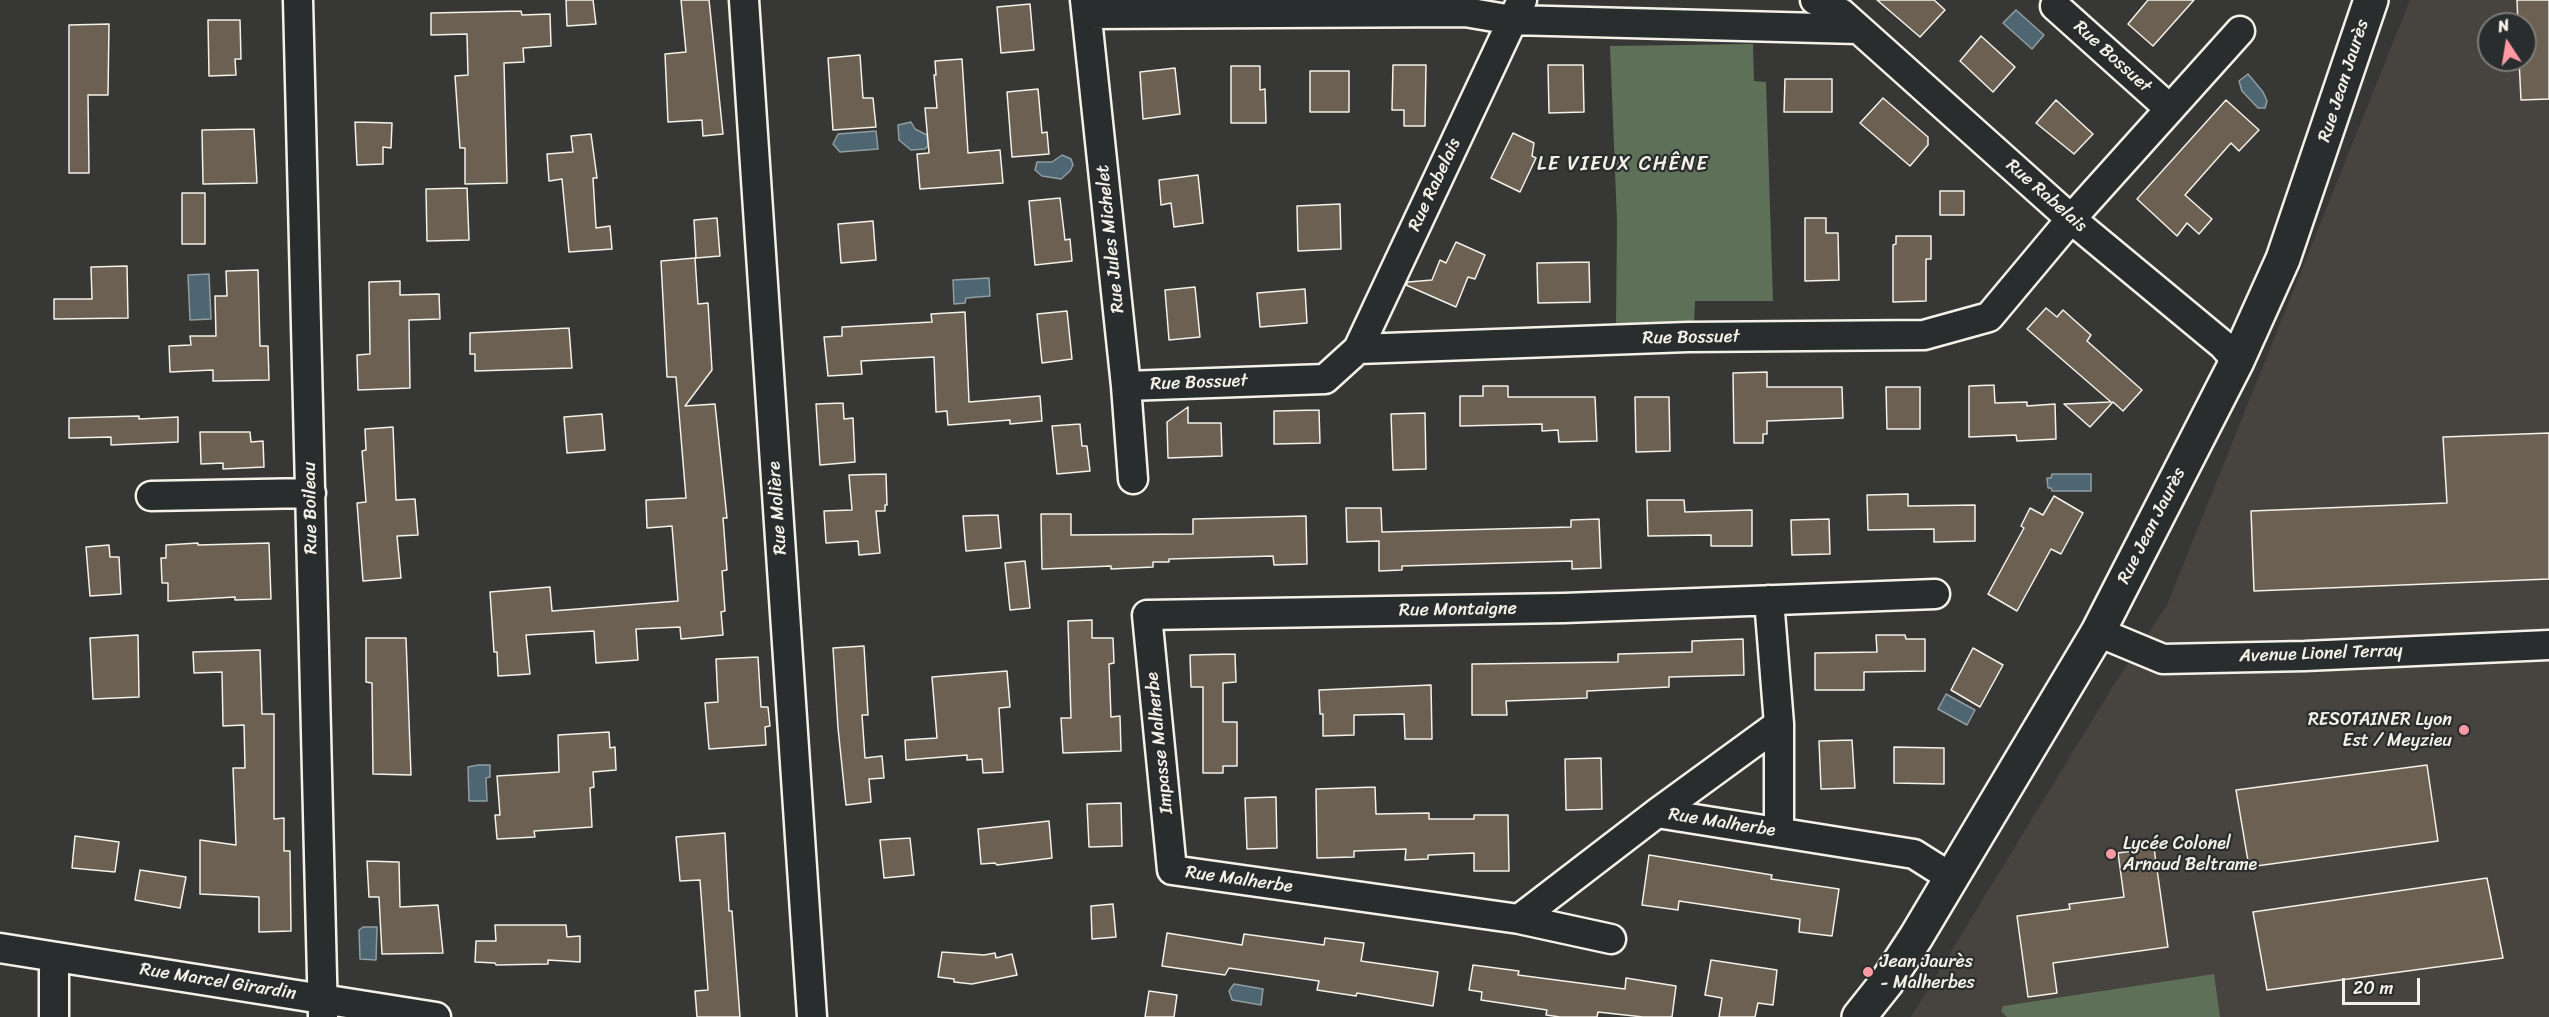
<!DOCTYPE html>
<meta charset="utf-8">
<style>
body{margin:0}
#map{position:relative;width:2549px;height:1017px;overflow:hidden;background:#373735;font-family:Sriracha,sans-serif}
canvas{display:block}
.north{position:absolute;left:2477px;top:12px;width:60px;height:60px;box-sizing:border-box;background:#2a2d2e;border:2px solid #7b7b78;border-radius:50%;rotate:348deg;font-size:16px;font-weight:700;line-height:24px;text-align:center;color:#f4f1e8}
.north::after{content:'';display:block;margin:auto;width:21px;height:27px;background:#ff9aa2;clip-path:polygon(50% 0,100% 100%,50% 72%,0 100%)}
.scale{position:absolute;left:2342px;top:978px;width:78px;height:27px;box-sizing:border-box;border:3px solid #f4f1e8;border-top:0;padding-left:8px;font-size:18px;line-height:21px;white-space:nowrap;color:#f4f1e8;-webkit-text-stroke:4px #2a2d2e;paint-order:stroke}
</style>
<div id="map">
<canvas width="2549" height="1017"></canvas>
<div class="north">N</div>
<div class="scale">20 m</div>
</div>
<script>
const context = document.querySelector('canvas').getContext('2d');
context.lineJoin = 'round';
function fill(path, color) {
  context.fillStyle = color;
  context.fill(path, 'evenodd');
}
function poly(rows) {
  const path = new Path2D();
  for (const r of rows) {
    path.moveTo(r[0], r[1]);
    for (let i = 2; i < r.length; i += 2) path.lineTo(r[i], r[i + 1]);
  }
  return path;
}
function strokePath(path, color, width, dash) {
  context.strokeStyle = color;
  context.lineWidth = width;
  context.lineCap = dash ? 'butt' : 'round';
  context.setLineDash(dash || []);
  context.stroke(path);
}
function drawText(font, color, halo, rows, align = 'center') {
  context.font = font + ' Sriracha,sans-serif';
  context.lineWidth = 4.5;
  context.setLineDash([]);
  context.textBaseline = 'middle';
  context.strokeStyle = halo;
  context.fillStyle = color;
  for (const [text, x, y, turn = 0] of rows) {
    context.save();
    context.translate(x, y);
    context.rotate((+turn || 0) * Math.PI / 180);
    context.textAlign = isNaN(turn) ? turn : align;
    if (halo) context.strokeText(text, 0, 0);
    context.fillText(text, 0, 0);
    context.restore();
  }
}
const built = poly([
 [2410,0,2549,0,2549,1017,1911,1017,2113,686,2167,605],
 [2489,24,2525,24,2525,60,2489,60]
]);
const green = poly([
 [1753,44,1754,81,1766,82,1773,301,1695,301,1694,326,1616,327,1617,221,1610,46],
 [2214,974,2220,1017,2007,1017,2001,1011,2003,1006]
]);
const water = poly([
 [2016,10,2044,35,2032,49,2003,23,2016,10],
 [2248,74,2263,92,2267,101,2265,108,2258,108,2242,91,2239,81,2248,74],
 [911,122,915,129,927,135,928,146,925,149,911,150,899,140,898,125,911,122],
 [876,131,878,149,840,152,833,144,838,134,876,131],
 [1062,155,1071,159,1073,165,1070,171,1061,179,1042,176,1035,170,1037,162,1052,162,1062,155],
 [209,274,211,319,190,320,188,275,209,274],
 [989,278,990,296,966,298,965,303,954,304,953,280,989,278],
 [2052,474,2091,474,2091,491,2052,491,2051,488,2048,488,2047,478,2051,478,2052,474],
 [1946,694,1975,710,1967,725,1938,709,1946,694],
 [478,765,490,765,490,777,486,778,487,801,469,801,468,767,478,765],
 [363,927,377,927,376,960,360,959,359,930,363,927],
 [1234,984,1263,989,1261,1005,1232,1000,1229,991,1234,984]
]);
const building = poly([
 [566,0,593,0,596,24,567,26,566,0],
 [681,0,709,0,723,134,703,136,702,120,668,122,665,54,686,52,681,0],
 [1877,0,1934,0,1945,10,1920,37,1877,0],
 [2148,0,2194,0,2153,46,2128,24,2148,0],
 [2517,0,2549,0,2549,99,2521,100,2519,60,2525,60,2525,24,2518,24,2517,0],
 [1030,4,1034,50,1001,53,997,7,1030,4],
 [521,11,522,15,550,14,551,46,523,48,524,62,504,63,507,183,465,184,465,148,460,148,455,76,468,75,467,34,431,35,431,13,521,11],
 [208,20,240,20,241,59,235,59,236,75,209,76,208,20],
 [109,24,108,95,88,95,89,173,69,173,69,25,109,24],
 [1981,36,2015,67,1993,92,1960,61,1981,36],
 [860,55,863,98,873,98,876,127,833,130,828,58,860,55],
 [962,59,968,153,1000,150,1003,183,920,189,917,154,929,153,925,108,937,108,934,75,936,75,935,61,962,59],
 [1393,65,1426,65,1425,126,1404,126,1404,110,1392,110,1393,65],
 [1548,65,1583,65,1584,112,1549,113,1548,65],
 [1231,66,1260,66,1260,90,1265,89,1266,123,1231,123,1231,66],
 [1175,68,1180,114,1143,119,1140,72,1175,68],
 [1310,71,1349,71,1349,112,1310,112,1310,71],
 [1785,79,1832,79,1832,112,1784,112,1785,79],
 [1038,89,1042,133,1047,132,1049,154,1012,157,1007,92,1038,89],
 [1883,98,1928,137,1928,145,1910,166,1860,123,1883,98],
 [2056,100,2093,134,2074,154,2036,123,2056,100],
 [2226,100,2259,130,2239,151,2231,143,2185,195,2212,219,2199,234,2187,223,2177,236,2137,199,2226,100],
 [355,122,392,123,391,148,383,147,383,164,357,165,355,122],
 [254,129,257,183,203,184,202,130,254,129],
 [1513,133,1534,143,1532,156,1536,158,1520,192,1491,178,1513,133],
 [591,134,597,178,593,178,596,228,610,226,612,249,569,252,562,179,549,181,547,154,573,152,571,136,591,134],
 [1198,175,1203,223,1174,227,1171,203,1161,205,1159,180,1198,175],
 [467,188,469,240,427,241,426,189,467,188],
 [1940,191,1964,191,1964,215,1940,215,1940,191],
 [182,193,205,193,205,244,182,244,182,193],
 [1060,198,1065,240,1070,239,1072,261,1035,265,1029,201,1060,198],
 [1340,204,1341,249,1298,251,1297,206,1340,204],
 [717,218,720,256,696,258,694,220,717,218],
 [1805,218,1826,218,1826,233,1838,233,1839,280,1805,281,1805,218],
 [873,221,876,260,841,263,838,224,873,221],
 [1896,236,1931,236,1931,259,1926,259,1926,301,1893,302,1893,245,1896,244,1896,236],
 [1456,242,1485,255,1475,279,1468,277,1456,307,1406,285,1408,282,1432,280,1440,260,1446,263,1456,242],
 [695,258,698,304,708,303,712,370,685,406,715,404,727,518,723,518,727,570,722,571,725,611,721,612,723,635,681,639,680,627,636,629,638,660,596,663,594,631,526,635,530,674,498,676,497,652,494,652,490,592,550,587,552,611,678,601,672,526,647,528,646,500,686,498,676,377,667,377,661,261,695,258],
 [1589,262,1590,302,1538,303,1537,263,1589,262],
 [127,266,128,318,54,319,54,299,92,299,91,267,127,266],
 [258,270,260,346,268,346,269,380,213,381,213,370,170,372,169,346,191,345,190,336,216,336,215,296,227,296,226,271,258,270],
 [400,281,400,295,439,294,440,319,409,320,410,388,358,390,357,355,370,354,369,282,400,281],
 [1195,287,1200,337,1169,340,1165,290,1195,287],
 [1305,289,1307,323,1260,327,1257,293,1305,289],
 [2046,308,2057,317,2063,310,2091,335,2087,341,2142,390,2123,411,2113,402,2090,427,2064,404,2111,402,2027,329,2046,308],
 [1067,311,1072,359,1042,363,1037,314,1067,311],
 [965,312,969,402,1040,396,1042,421,1010,424,1010,420,948,425,947,411,936,412,934,357,861,361,862,374,828,376,824,337,842,336,842,327,932,322,931,314,965,312],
 [569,328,572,368,475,371,475,354,470,354,470,333,569,328],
 [1767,372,1767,387,1842,387,1843,418,1767,421,1767,434,1763,434,1763,443,1734,443,1733,373,1767,372],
 [1994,385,1995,403,2027,402,2027,406,2055,404,2056,439,2017,441,2016,435,1969,437,1969,386,1994,385],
 [1483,386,1508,386,1508,397,1595,397,1597,441,1559,442,1558,430,1542,431,1542,424,1460,426,1460,396,1483,396,1483,386],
 [1886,387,1920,387,1920,429,1887,429,1886,387],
 [1635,397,1669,397,1670,451,1636,452,1635,397],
 [843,403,844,419,853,418,855,462,820,465,816,404,843,403],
 [1188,407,1188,423,1221,423,1222,456,1168,458,1167,422,1188,407],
 [1319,410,1320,443,1274,444,1274,411,1319,410],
 [1425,413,1426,469,1393,470,1391,414,1425,413],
 [602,414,605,450,567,453,564,417,602,414],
 [139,416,139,419,178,417,178,442,111,445,111,437,69,438,69,418,139,416],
 [1080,424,1082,446,1087,446,1090,471,1057,474,1052,426,1080,424],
 [393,427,396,500,415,499,418,535,397,536,401,578,363,581,357,503,366,502,362,451,366,450,365,429,393,427],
 [200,432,250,432,251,442,263,441,264,467,223,469,223,463,201,464,200,432],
 [2549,433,2549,579,2254,591,2251,511,2447,503,2443,437,2549,433],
 [886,474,887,505,885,505,885,511,876,511,880,553,859,555,858,541,826,543,824,511,852,510,849,475,886,474],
 [1908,494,1908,506,1975,505,1975,541,1934,542,1934,529,1868,530,1867,495,1908,494],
 [2054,496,2083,513,2061,554,2051,549,2017,611,1988,594,2024,528,2021,526,2030,508,2043,515,2054,496],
 [1647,500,1684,500,1685,512,1752,510,1752,546,1711,546,1711,535,1648,536,1647,500],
 [1346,508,1381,508,1382,532,1571,527,1571,520,1599,519,1601,568,1572,569,1572,561,1402,566,1402,570,1379,571,1379,541,1347,542,1346,508],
 [1041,514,1071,514,1071,535,1193,534,1193,519,1306,516,1307,564,1274,565,1273,556,1169,559,1169,562,1153,562,1153,567,1111,569,1111,566,1042,569,1041,514],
 [998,515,1001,548,966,551,963,516,998,515],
 [1829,519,1830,554,1792,555,1791,520,1829,519],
 [198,543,198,545,269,543,271,599,235,600,235,597,168,601,168,583,162,583,161,558,166,558,166,545,198,543],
 [109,545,110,557,119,557,121,594,90,596,86,547,109,545],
 [1025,561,1030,608,1010,610,1005,563,1025,561],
 [1092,620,1092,638,1113,638,1114,663,1109,664,1111,717,1120,716,1121,751,1063,753,1061,718,1071,718,1068,621,1092,620],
 [138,635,139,697,93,699,90,638,138,635],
 [1876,635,1905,635,1906,639,1925,639,1925,671,1864,672,1864,690,1815,690,1815,653,1877,652,1876,635],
 [366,638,406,638,411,775,373,774,372,683,366,682,366,638],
 [1743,639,1744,675,1669,677,1669,687,1587,691,1587,698,1506,701,1507,715,1472,715,1472,664,1618,662,1618,654,1692,652,1692,641,1743,639],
 [864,646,868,715,862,715,865,758,882,756,884,778,869,779,871,802,846,805,838,728,833,648,864,646],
 [1973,648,2003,665,1980,707,1951,690,1973,648],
 [260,650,262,714,274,714,274,819,284,818,284,851,290,851,291,931,259,932,259,897,200,894,200,840,236,845,233,768,245,768,244,725,223,726,222,672,194,673,193,652,260,650],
 [1235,654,1236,682,1223,683,1223,722,1237,722,1237,766,1223,766,1223,773,1203,773,1203,687,1191,687,1190,655,1235,654],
 [758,657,761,707,768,707,770,726,765,727,766,745,709,749,705,703,718,702,716,659,758,657],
 [1007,671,1010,707,999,708,1003,772,983,773,982,759,967,760,967,755,906,760,905,740,937,738,932,677,1007,671],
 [1431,685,1432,739,1405,739,1404,714,1354,715,1354,735,1323,736,1323,714,1320,714,1319,690,1431,685],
 [609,732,610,748,615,747,616,770,593,772,594,787,590,788,592,827,534,831,535,837,497,839,495,815,500,815,497,776,559,772,558,735,609,732],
 [1852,740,1855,788,1821,789,1819,741,1852,740],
 [1894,747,1944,748,1944,784,1894,783,1894,747],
 [1601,758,1602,809,1566,810,1565,759,1601,758],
 [2427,765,2438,841,2249,867,2236,790,2427,765],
 [1375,787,1376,814,1429,813,1429,819,1474,819,1474,815,1508,815,1509,871,1474,871,1474,853,1428,855,1428,859,1405,860,1406,849,1354,851,1354,857,1317,858,1316,789,1375,787],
 [1276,797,1277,848,1247,849,1245,798,1276,797],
 [1121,803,1122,846,1089,847,1087,804,1121,803],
 [1049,821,1052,858,997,865,995,863,981,864,978,829,1049,821],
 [725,833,729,911,732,911,740,1017,697,1017,695,991,708,990,700,880,680,881,676,837,725,833],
 [75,836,119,842,115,872,72,868,75,836],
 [910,838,914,875,884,878,880,840,910,838],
 [2154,848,2168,947,2053,963,2057,993,2028,997,2017,916,2070,909,2069,904,2124,897,2118,853,2154,848],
 [1649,855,1772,875,1771,879,1839,889,1832,936,1799,932,1800,919,1679,901,1678,910,1642,905,1649,855],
 [367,861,399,862,400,907,438,905,443,953,382,954,379,897,369,897,367,861],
 [140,870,186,877,180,908,135,900,140,870],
 [2487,878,2503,958,2267,990,2253,912,2487,878],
 [1113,904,1116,937,1092,939,1091,906,1113,904],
 [495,925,566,925,567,937,580,936,580,962,548,960,548,964,496,965,495,963,475,962,476,941,496,941,495,925],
 [1167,933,1242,945,1244,934,1324,945,1325,938,1364,943,1361,961,1438,972,1433,1006,1357,993,1356,996,1317,990,1319,981,1229,968,1225,975,1162,966,1167,933],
 [942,952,984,955,995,953,996,958,1012,954,1017,975,972,984,954,982,954,979,938,977,942,952],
 [1711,960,1777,970,1773,1005,1758,1003,1755,1017,1719,1017,1722,998,1705,995,1711,960],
 [1473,965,1519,971,1518,975,1625,989,1626,978,1676,986,1672,1017,1643,1017,1598,1012,1597,1017,1560,1017,1546,1015,1547,1010,1481,1000,1482,992,1469,990,1473,965],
 [1149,991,1177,995,1174,1017,1145,1017,1149,991]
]);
const minor = poly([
 [298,0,323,1017],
 [744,0,812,1017],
 [1085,0,1126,386,1133,479],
 [1815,0,1841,13,2071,219,2223,345,2237,361],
 [2055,6,2170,109],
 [1087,14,1465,12,1512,20,1858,29],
 [1358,349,1522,0],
 [1126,386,1325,379,1358,349,1688,337,1924,335,1989,317,2071,219,2240,31],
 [151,496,311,493],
 [1769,600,1779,724,1779,832],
 [2098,632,2163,659,2305,656,2549,645],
 [1657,813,1779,724],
 [1519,919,1172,870,1147,615,1564,608,1935,594],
 [1611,939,1519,919,1657,813,1914,854,1952,878],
 [0,948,436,1017],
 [54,957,54,1017]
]);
const secondary = poly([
 [1859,1017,1886,983,1916,937,2098,632,2237,361,2283,259,2371,0]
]);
const markers = [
 [2464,730,6,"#ff9aa2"],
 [2111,854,6,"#ff9aa2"],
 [1868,972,6,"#ff9aa2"]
];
const streetNames = [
 ["Rue Bossuet",2112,57,42],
 ["Rue Jean Jaurès",2344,81,-72],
 ["Rue Rabelais",1435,185,-65],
 ["Rue Rabelais",2046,196,41],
 ["Rue Jules Michelet",1111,239,-96],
 ["Rue Bossuet",1691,338,-1],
 ["Rue Bossuet",1199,383,-2],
 ["Rue Boileau",311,508,-91],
 ["Rue Molière",778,508,-94],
 ["Rue Jean Jaurès",2152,526,-63],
 ["Rue Montaigne",1458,610,-1],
 ["Avenue Lionel Terray",2321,654,-2],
 ["Impasse Malherbe",1160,743,-96],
 ["Rue Malherbe",1722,823,9],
 ["Rue Malherbe",1239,880,8],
 ["Rue Marcel Girardin",218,982,9]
];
const poiNames = [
 ["RESOTAINER Lyon",2452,720,"right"],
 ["Est / Meyzieu",2452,741,"right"],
 ["Lycée Colonel",2123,844],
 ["Arnaud Beltrame",2123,865],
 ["Jean Jaurès",1880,962],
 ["- Malherbes",1880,983]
];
const neighbourhoodNames = [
 ["LE VIEUX CHÊNE",1623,165]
];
fill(built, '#47433e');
fill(green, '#5f7059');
fill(water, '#4d6672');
strokePath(water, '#909ea1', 1.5);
fill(building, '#6c6053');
strokePath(building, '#f4f1e8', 1.5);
strokePath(minor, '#f4f1e8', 33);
strokePath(secondary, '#f4f1e8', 38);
strokePath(minor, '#2a2d2e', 28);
strokePath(secondary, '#2a2d2e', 33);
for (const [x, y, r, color] of markers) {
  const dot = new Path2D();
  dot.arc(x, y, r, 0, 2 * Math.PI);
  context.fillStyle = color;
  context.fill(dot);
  strokePath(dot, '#2a2d2e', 2);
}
drawText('18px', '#f4f1e8', '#2a2d2e', streetNames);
drawText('18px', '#f4f1e8', '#2a2d2e', poiNames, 'left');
context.letterSpacing = '1.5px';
drawText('20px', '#f4f1e8', '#2a2d2e', neighbourhoodNames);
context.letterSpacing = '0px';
</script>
